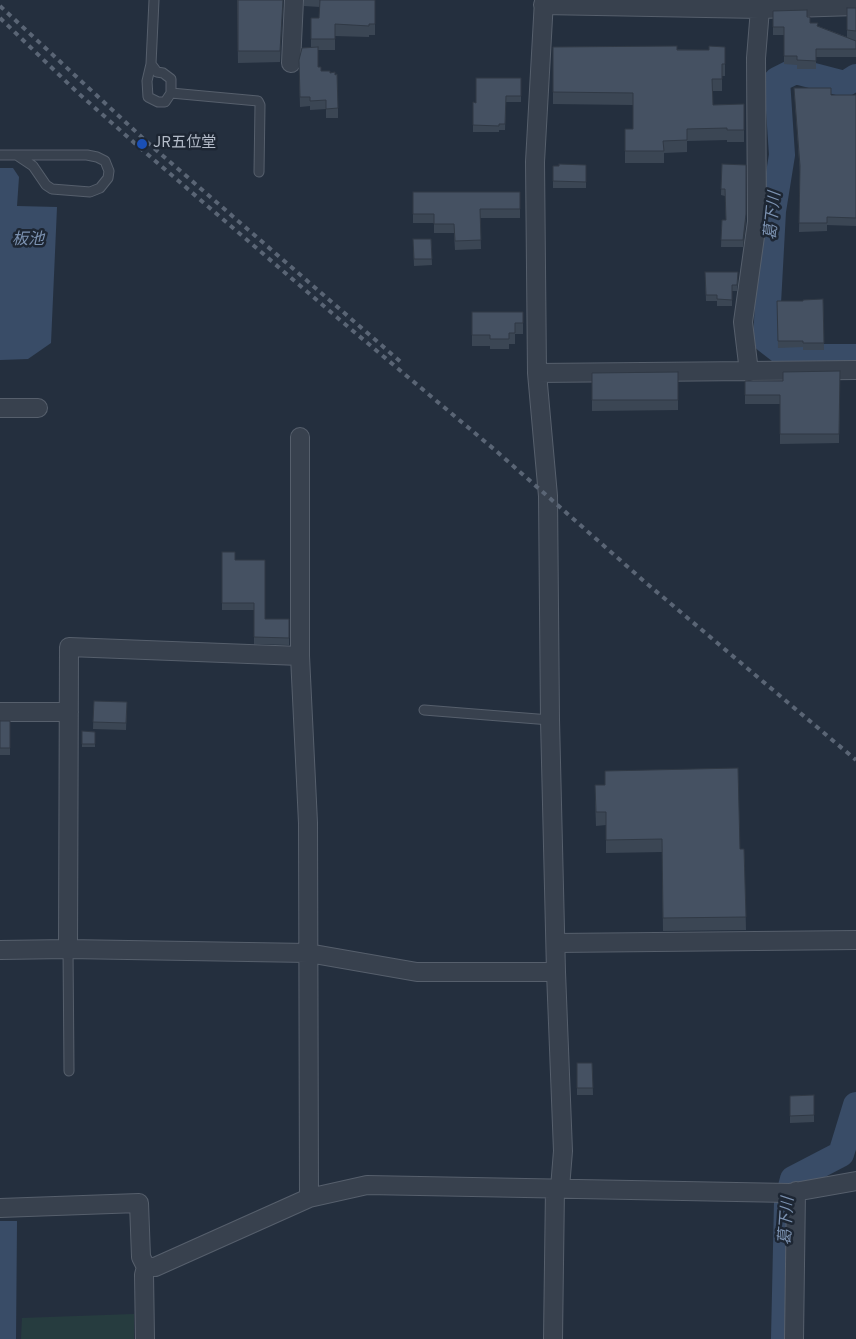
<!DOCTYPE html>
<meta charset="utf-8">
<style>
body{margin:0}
canvas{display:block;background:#242f3e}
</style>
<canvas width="856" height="1339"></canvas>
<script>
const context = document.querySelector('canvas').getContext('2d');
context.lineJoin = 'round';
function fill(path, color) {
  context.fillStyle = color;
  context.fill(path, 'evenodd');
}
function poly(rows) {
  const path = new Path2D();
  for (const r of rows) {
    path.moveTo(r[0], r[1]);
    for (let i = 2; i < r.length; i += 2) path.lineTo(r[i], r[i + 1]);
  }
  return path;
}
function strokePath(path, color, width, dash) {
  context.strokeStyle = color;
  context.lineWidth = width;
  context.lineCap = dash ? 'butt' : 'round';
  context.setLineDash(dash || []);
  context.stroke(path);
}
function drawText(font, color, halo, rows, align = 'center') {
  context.font = font + ' Overpass,"Noto Sans JP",sans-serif';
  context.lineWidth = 5;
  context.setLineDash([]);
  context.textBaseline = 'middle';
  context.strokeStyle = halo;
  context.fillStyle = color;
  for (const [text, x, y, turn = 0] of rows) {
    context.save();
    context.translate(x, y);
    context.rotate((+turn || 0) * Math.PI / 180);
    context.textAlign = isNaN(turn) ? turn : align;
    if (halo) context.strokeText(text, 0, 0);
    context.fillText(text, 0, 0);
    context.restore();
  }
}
const green = poly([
 [134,1314,134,1339,21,1339,22,1318]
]);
const water = poly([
 [0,168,13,168,19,177,17,206,57,207,51,343,28,359,0,360],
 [0,1221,17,1221,16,1339,0,1339]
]);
const river = poly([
 [856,77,845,84,795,71,777,80,782,155,773,211,766,340,788,357,856,357],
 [784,1339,787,1202,793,1179,841,1154,856,1105]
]);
const lane = poly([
 [151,64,157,72,163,73,171,79,171,93,165,102,158,102,148,97,147,81,151,64],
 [151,64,154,0],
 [171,93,258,101,260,105,259,172],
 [0,155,87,155,97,157,105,161,109,171,108,178,100,188,90,192,52,189,46,185,33,166,18,156],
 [424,710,550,720],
 [68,949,69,1071]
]);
const street = poly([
 [544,0,535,162,537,373,548,496,550,720,556,972,563,1151,560,1188],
 [543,5,760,9,856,6],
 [291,63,294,0],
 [749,372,743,322,757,222,756,58,760,9],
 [537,373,856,370],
 [0,408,38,408],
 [300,437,300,656,308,823,309,1198],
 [0,712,69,712],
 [556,943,856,940],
 [68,949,69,647,300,656],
 [0,950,68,949,308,953,417,972,556,972],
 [0,1208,139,1203,141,1257,146,1267,155,1267,309,1198,367,1185,789,1193,856,1181],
 [145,1339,144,1275,146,1267],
 [553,1339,555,1188],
 [794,1339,796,1191]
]);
const rail = poly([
 [0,6,147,142,402,363],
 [0,18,77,92,139,147,340,320,495,450,645,582,856,760]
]);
const wall = poly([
 [237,0,283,0,280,62,238,63],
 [304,0,375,0,375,35,369,35,369,37,335,36,335,50,318,50,318,67,321,71,338,108,338,118,326,118,326,109,310,110,310,106,300,107,299,70,311,47,311,18,319,18,320,7,304,6],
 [847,8,856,8,856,41,854,41,856,41,856,57,816,57,816,69,797,69,797,65,784,64,784,35,773,35,773,11,807,17,810,23,818,26,847,37],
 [553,47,709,50,725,47,725,76,722,76,722,91,713,91,713,105,744,104,744,142,727,142,727,140,687,141,687,152,664,153,664,163,625,163,625,129,633,129,633,105,553,104],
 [521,78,521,102,506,102,505,130,499,130,499,132,473,132,473,102,476,103],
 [794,88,831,95,856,95,856,226,827,225,827,231,799,232,800,174],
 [722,164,746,221,743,247,721,247,722,220,726,220,725,196,721,195],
 [586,165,586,188,553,188,553,166],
 [413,192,520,192,520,218,480,218,481,249,455,250,454,233,434,233,434,223,413,223],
 [413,239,431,239,432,265,414,266],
 [705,272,738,278,737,291,732,291,732,306,717,306,717,301,706,301],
 [823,299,824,350,803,350,803,347,778,348,777,301,803,301],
 [472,312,523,312,523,334,515,334,515,344,509,344,509,349,490,349,490,346,472,346],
 [840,371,839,443,780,444,780,404,745,404,745,381,783,381],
 [592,373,678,400,678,410,592,411],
 [222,552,235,560,265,619,289,619,289,645,254,644,254,610,222,610],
 [94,701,127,702,126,730,93,729],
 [0,721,10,721,10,755,0,755],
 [82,731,95,732,95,747,82,747],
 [595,798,740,849,744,849,746,930,663,931,662,852,606,853,606,825,596,826],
 [577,1063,592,1063,593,1095,577,1095],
 [814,1095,814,1122,790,1123,790,1096]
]);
const shadedWall = poly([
 [283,0,280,62,280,51],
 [746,214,746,221,743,247,743,240]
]);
const building = poly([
 [238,0,283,0,280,51,238,51,238,0],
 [320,0,375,0,375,24,369,24,369,26,335,24,335,39,311,39,311,18,319,18,320,0],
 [847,8,856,8,856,31,847,30,847,8],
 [807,10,807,17,810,17,810,23,818,23,817,26,856,41,856,49,816,49,816,61,797,60,797,56,784,56,784,27,773,27,773,11,807,10],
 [677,46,677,50,709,50,709,46,725,47,725,64,722,64,722,79,712,79,713,105,744,104,744,130,727,130,727,128,687,129,687,140,663,141,664,151,625,151,625,129,633,129,633,93,553,92,553,47,677,46],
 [318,47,318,67,321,67,321,71,330,71,330,73,335,72,335,75,337,74,338,108,326,109,326,100,310,101,310,97,300,97,299,60,302,48,318,47],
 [476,78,521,78,521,96,506,96,505,124,499,124,499,126,473,125,473,102,476,103,476,78],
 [794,88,831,88,831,95,856,95,856,218,827,217,827,223,799,223,800,166,794,88],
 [559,164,586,165,586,182,553,181,553,166,559,166,559,164],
 [722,164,746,165,746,214,743,240,721,240,722,220,726,220,725,189,721,189,722,164],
 [413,192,520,192,520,209,480,209,481,240,455,241,454,224,434,224,434,214,413,214,413,192],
 [413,239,431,239,432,259,414,259,413,239],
 [705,272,738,272,737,285,732,285,732,300,717,299,717,295,706,295,705,272],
 [823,299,824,343,803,343,803,341,778,341,777,301,803,301,803,300,823,299],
 [472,312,523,312,523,323,515,323,515,333,509,333,509,339,490,339,490,335,472,335,472,312],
 [840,371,839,434,780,434,780,395,745,395,745,381,783,381,783,372,840,371],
 [678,372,678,400,592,400,592,373,678,372],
 [222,552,235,552,235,560,265,560,265,619,289,619,289,638,254,637,254,603,222,603,222,552],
 [94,701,127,702,126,723,93,722,94,701],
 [0,721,10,721,10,748,0,748,0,721],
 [82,731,95,732,95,744,82,744,82,731],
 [738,768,740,849,744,849,746,917,663,918,662,839,606,840,606,812,596,812,595,785,605,785,605,771,738,768],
 [577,1063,592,1063,593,1088,577,1088,577,1063],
 [814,1095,814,1115,790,1116,790,1096,814,1095]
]);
const markers = [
 [142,144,6,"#1a4fb4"]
];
const poiNames = [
 ["JR五位堂",153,144]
];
const waterNames = [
 ["葛下川",774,216,-84],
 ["板池",28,241],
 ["葛下川",788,1221,-86]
];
fill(green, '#263c3f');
fill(water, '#394c67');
strokePath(river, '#394c67', 26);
strokePath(lane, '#565f6c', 11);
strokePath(street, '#565f6c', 20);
strokePath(lane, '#38414e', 9);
strokePath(street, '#38414e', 18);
strokePath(rail, '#5a6575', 4, [5, 5]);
fill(wall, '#3b4654');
fill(shadedWall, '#303945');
fill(building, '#455162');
strokePath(building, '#303945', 1);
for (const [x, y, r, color] of markers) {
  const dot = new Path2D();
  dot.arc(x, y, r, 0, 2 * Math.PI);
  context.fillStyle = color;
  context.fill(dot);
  strokePath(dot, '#1d2633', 2);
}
drawText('15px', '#b4bcc9', '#1d2633', poiNames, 'left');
drawText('italic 16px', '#7c92b1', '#1d2633', waterNames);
</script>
